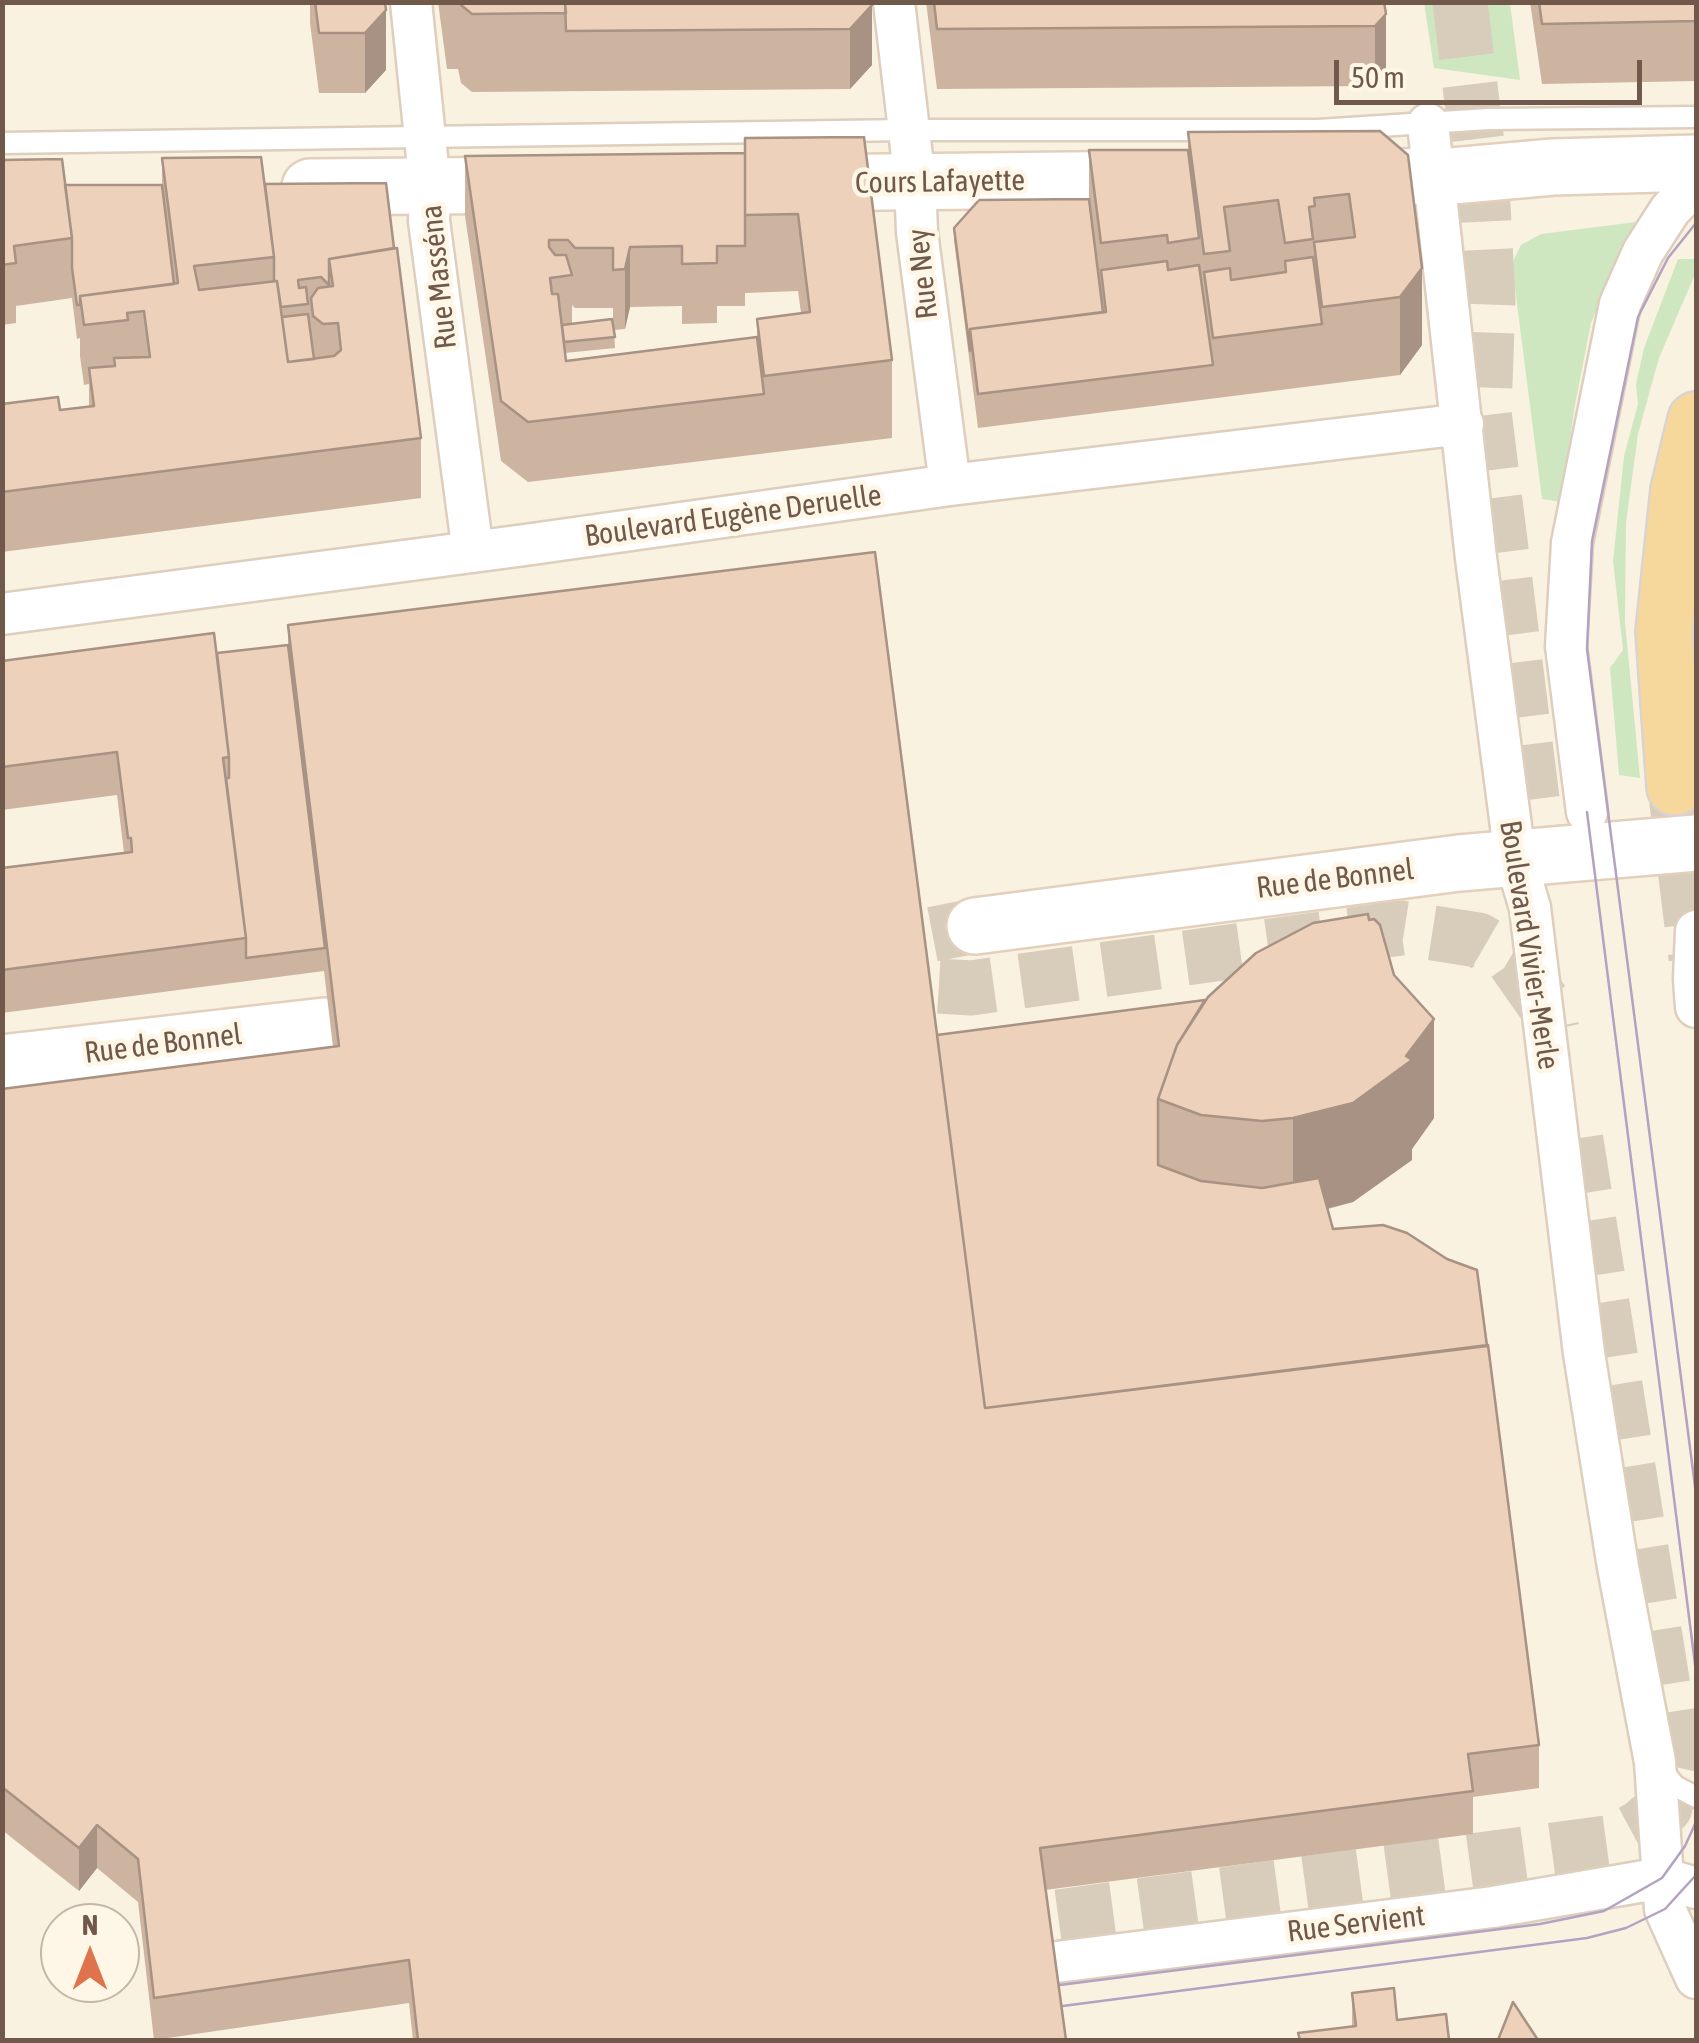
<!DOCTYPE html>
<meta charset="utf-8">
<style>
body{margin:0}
#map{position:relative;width:1699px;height:2043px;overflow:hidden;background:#faf2e1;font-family:"Asap Condensed",sans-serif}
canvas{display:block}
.frame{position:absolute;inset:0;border:5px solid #70594a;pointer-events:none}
.north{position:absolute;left:40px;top:1903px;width:100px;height:100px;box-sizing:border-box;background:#fef6e7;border:2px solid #c5b7a8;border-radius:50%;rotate:0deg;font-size:28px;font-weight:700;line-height:40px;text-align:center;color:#70594a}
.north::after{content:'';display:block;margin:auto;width:35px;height:45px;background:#de734d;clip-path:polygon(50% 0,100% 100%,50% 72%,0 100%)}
.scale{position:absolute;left:1334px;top:60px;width:308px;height:45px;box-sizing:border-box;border:5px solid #70594a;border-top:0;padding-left:12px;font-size:30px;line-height:35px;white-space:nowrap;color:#70594a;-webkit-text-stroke:8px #fef6e7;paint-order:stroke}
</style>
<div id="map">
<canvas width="1699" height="2043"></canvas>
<div class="frame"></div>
<div class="north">N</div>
<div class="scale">50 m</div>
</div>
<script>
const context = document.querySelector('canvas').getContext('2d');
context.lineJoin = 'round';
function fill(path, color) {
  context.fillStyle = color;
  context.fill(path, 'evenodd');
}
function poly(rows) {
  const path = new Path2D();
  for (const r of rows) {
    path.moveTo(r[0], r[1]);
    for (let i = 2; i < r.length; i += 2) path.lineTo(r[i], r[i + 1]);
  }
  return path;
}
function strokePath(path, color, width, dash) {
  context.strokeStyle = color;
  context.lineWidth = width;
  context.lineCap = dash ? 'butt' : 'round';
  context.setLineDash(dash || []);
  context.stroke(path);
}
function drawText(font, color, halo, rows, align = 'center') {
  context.font = font + ' "Asap Condensed",sans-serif';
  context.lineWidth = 9;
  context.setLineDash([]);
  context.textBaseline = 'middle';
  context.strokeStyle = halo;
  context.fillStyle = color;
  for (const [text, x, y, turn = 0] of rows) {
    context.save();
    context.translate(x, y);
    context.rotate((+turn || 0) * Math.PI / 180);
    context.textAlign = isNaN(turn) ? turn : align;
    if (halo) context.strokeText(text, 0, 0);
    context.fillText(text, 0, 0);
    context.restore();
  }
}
const green = poly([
 [1424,3,1510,3,1520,80,1434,68],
 [1644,221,1610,278,1591,323,1575,405,1561,502,1542,499,1512,265,1515,257,1521,245,1541,234],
 [1678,259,1696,259,1696,272,1659,358,1638,434,1626,523,1625,622,1640,778,1619,775,1610,668,1623,650,1613,561,1624,456,1638,404,1636,384,1644,348]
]);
const secondaryTunnel = poly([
 [1460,2,1482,186,1488,300,1484,412,1545,904],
 [851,950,975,926],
 [856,981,971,988,1401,928,1478,940,1514,961,1547,1008,1552,1030],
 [976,1928,1613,1842,1641,1827,1665,1807,1675,1762,1574,1128]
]);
const primaryTunnel = poly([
 [1675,787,1696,958]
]);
const service = poly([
 [2,143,908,130,1318,130,1488,119,1696,117],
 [1659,1767,1675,1786,1696,1797]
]);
const minor = poly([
 [411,2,430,186,429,221,473,552],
 [894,2,915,182,917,232,950,485],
 [1428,124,1476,558,1515,857,1530,908,1584,1353,1618,1567,1655,1762,1665,1909,1696,1978],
 [2,614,525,545,950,485,1463,424],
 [1587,812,1566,646,1572,543,1620,304,1643,252,1670,210,1696,183],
 [1696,931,1694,979,1696,1007],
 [1049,1963,1493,1907,1662,1878,1696,1888]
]);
const secondary = poly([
 [1335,178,1452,176,1553,167,1696,163],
 [795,183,1164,179],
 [310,187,539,185],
 [975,926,1459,863,1696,843],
 [2,1063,324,1026]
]);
const primary = poly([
 [1675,787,1664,632,1679,490,1696,420]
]);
const tram = poly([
 [1696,223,1668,258,1638,317,1592,541,1587,649,1696,1494],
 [1587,812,1696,1672],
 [1052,1986,1540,1924,1604,1911,1662,1878,1685,1846,1696,1822],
 [1055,2007,1587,1938,1626,1928,1665,1909,1696,1875]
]);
const wall = poly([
 [310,2,385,2,386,70,365,93,319,93,310,23],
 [438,2,871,2,872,65,850,89,472,92,461,83,458,69,447,69],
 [926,2,1384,2,1386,74,1375,86,937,89],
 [1530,2,1696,2,1696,81,1542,84],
 [1380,131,1422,345,1400,375,978,428,954,240,954,228,1089,199,1089,150,1188,150,1188,132],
 [864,137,892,360,892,438,528,482,501,461,465,216,465,156,745,153],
 [798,291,801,313,757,319,757,337,566,361,565,353,615,348,614,330,625,329,630,307,682,306,682,324,717,323,717,306,745,306,745,293],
 [572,305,575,308,613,308,613,326,572,324],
 [162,158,265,184,394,248,421,438,421,498,2,552,2,404,60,410,89,407,89,384,84,385,80,356,80,338,77,339,72,298,16,306,16,323,2,325,2,160,65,185,162,185],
 [288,625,937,1035,1434,1118,1412,1149,1412,1160,1353,1202,1328,1209,1333,1229,1539,1745,1539,1788,1473,1797,1473,1834,1045,1890,1066,2040,413,2040,409,2003,154,2040,138,1902,97,1868,79,1891,2,1830,2,1089,333,1047,324,971,2,1013,2,868,124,853,117,795,2,810,2,661,217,653,288,645],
 [1352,1993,1397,2020,1449,2040,1298,2040,1298,2033,1352,2026]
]);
const shadedWall = poly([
 [872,5,872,65,850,89,850,29],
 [386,10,386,70,365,93,365,33],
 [1386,14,1386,74,1375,86,1375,26],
 [630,247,630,307,625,329,625,269],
 [1422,268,1422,345,1400,375,1400,297],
 [1434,1019,1434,1118,1412,1149,1412,1160,1353,1202,1293,1217,1293,1118,1406,1056],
 [97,1825,97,1868,79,1891,79,1848]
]);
const building = poly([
 [315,2,385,2,386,10,365,33,319,33,315,2],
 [460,2,565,2,566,13,472,14,461,5,460,2],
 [565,2,871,2,872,5,850,29,566,31,565,2],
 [934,2,1384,2,1386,14,1375,26,937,29,934,2],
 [1539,2,1696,2,1696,21,1542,24,1539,2],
 [1380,131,1408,155,1422,268,1400,297,1322,307,1314,242,1355,237,1349,194,1314,198,1315,206,1309,207,1313,239,1285,243,1278,200,1224,207,1230,251,1204,254,1188,132,1380,131],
 [864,137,892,360,764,376,757,319,810,312,798,214,745,215,745,138,864,137],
 [1089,150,1188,150,1199,238,1168,243,1167,235,1101,243,1089,150],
 [745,153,745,246,717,246,717,263,682,264,682,246,630,247,625,269,613,270,613,248,575,248,568,240,549,240,549,247,555,255,566,255,572,275,550,278,552,294,558,294,566,361,757,337,764,394,528,422,501,401,465,156,745,153],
 [261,157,274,257,194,266,199,290,277,281,288,362,334,356,341,350,338,323,323,324,313,316,311,298,318,288,333,286,329,259,397,248,421,438,2,492,2,404,58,397,60,410,94,406,89,368,115,366,114,358,150,357,144,311,127,313,128,320,84,325,80,296,178,283,162,158,261,157],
 [62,159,72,238,14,246,16,263,2,265,2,160,62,159],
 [386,183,394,248,329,259,329,285,321,277,298,280,299,288,306,287,308,304,281,307,277,281,274,281,274,257,265,184,386,183],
 [65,185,162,185,174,284,80,296,80,305,77,305,72,268,72,238,65,185],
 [1089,199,1103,312,970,329,970,351,954,228,979,200,1089,199],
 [1313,257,1322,324,1213,338,1204,272,1230,268,1231,280,1286,272,1285,261,1313,257],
 [1167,261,1168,270,1199,265,1213,365,978,394,970,329,1106,312,1101,270,1167,261],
 [308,314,314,359,288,362,282,317,308,314],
 [612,319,615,337,564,342,562,325,612,319],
 [875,552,985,1408,1488,1345,1539,1745,1468,1754,1473,1791,1040,1848,1066,2040,418,2040,409,1960,154,1998,138,1859,97,1825,79,1848,2,1787,2,1089,339,1046,288,625,875,552],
 [214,633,229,757,223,758,246,938,2,970,2,868,132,852,131,838,128,838,117,752,2,767,2,661,214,633],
 [288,645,325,948,246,958,246,938,226,778,229,778,229,757,217,653,288,645],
 [1368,914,1369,920,1374,919,1380,925,1394,975,1434,1019,1406,1056,1412,1060,1353,1103,1293,1118,1262,1121,1201,1115,1158,1099,1177,1045,1208,997,1256,953,1313,923,1368,914],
 [1205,1000,1177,1045,1158,1099,1158,1165,1201,1181,1262,1188,1319,1178,1333,1229,1383,1225,1407,1233,1447,1259,1477,1270,1487,1346,985,1408,937,1035,1205,1000],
 [1394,1988,1397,2020,1446,2014,1449,2040,1300,2040,1298,2033,1356,2026,1352,1993,1394,1988],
 [1513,2002,1538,2040,1498,2040,1513,2002]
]);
const streetNames = [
 ["Cours Lafayette",940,182,-1],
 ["Rue Ney",923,274,-96],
 ["Rue Masséna",439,277,-96],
 ["Boulevard Eugène Deruelle",733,516,-8],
 ["Rue de Bonnel",1335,879,-7],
 ["Boulevard Vivier-Merle",1529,945,81],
 ["Rue de Bonnel",163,1044,-7],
 ["Rue Servient",1356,1924,-7]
];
fill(green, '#cfe7c1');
strokePath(secondaryTunnel, '#d8ccbb', 55, [55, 28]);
strokePath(primaryTunnel, '#d8ccbb', 55, [55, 28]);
strokePath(service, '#decebe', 25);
strokePath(minor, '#decebe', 45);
strokePath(secondary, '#e3d0bc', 60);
strokePath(primary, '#dad4d0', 60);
strokePath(service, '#fff', 20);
strokePath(minor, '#fff', 40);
strokePath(secondary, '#fff', 55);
strokePath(primary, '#f6d89d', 55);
strokePath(tram, '#b4a2c2', 2.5);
fill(wall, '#cdb4a1');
fill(shadedWall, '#a79283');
fill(building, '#eed1bb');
strokePath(building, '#a79283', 2.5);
drawText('30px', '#70594a', '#fef6e7', streetNames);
</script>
